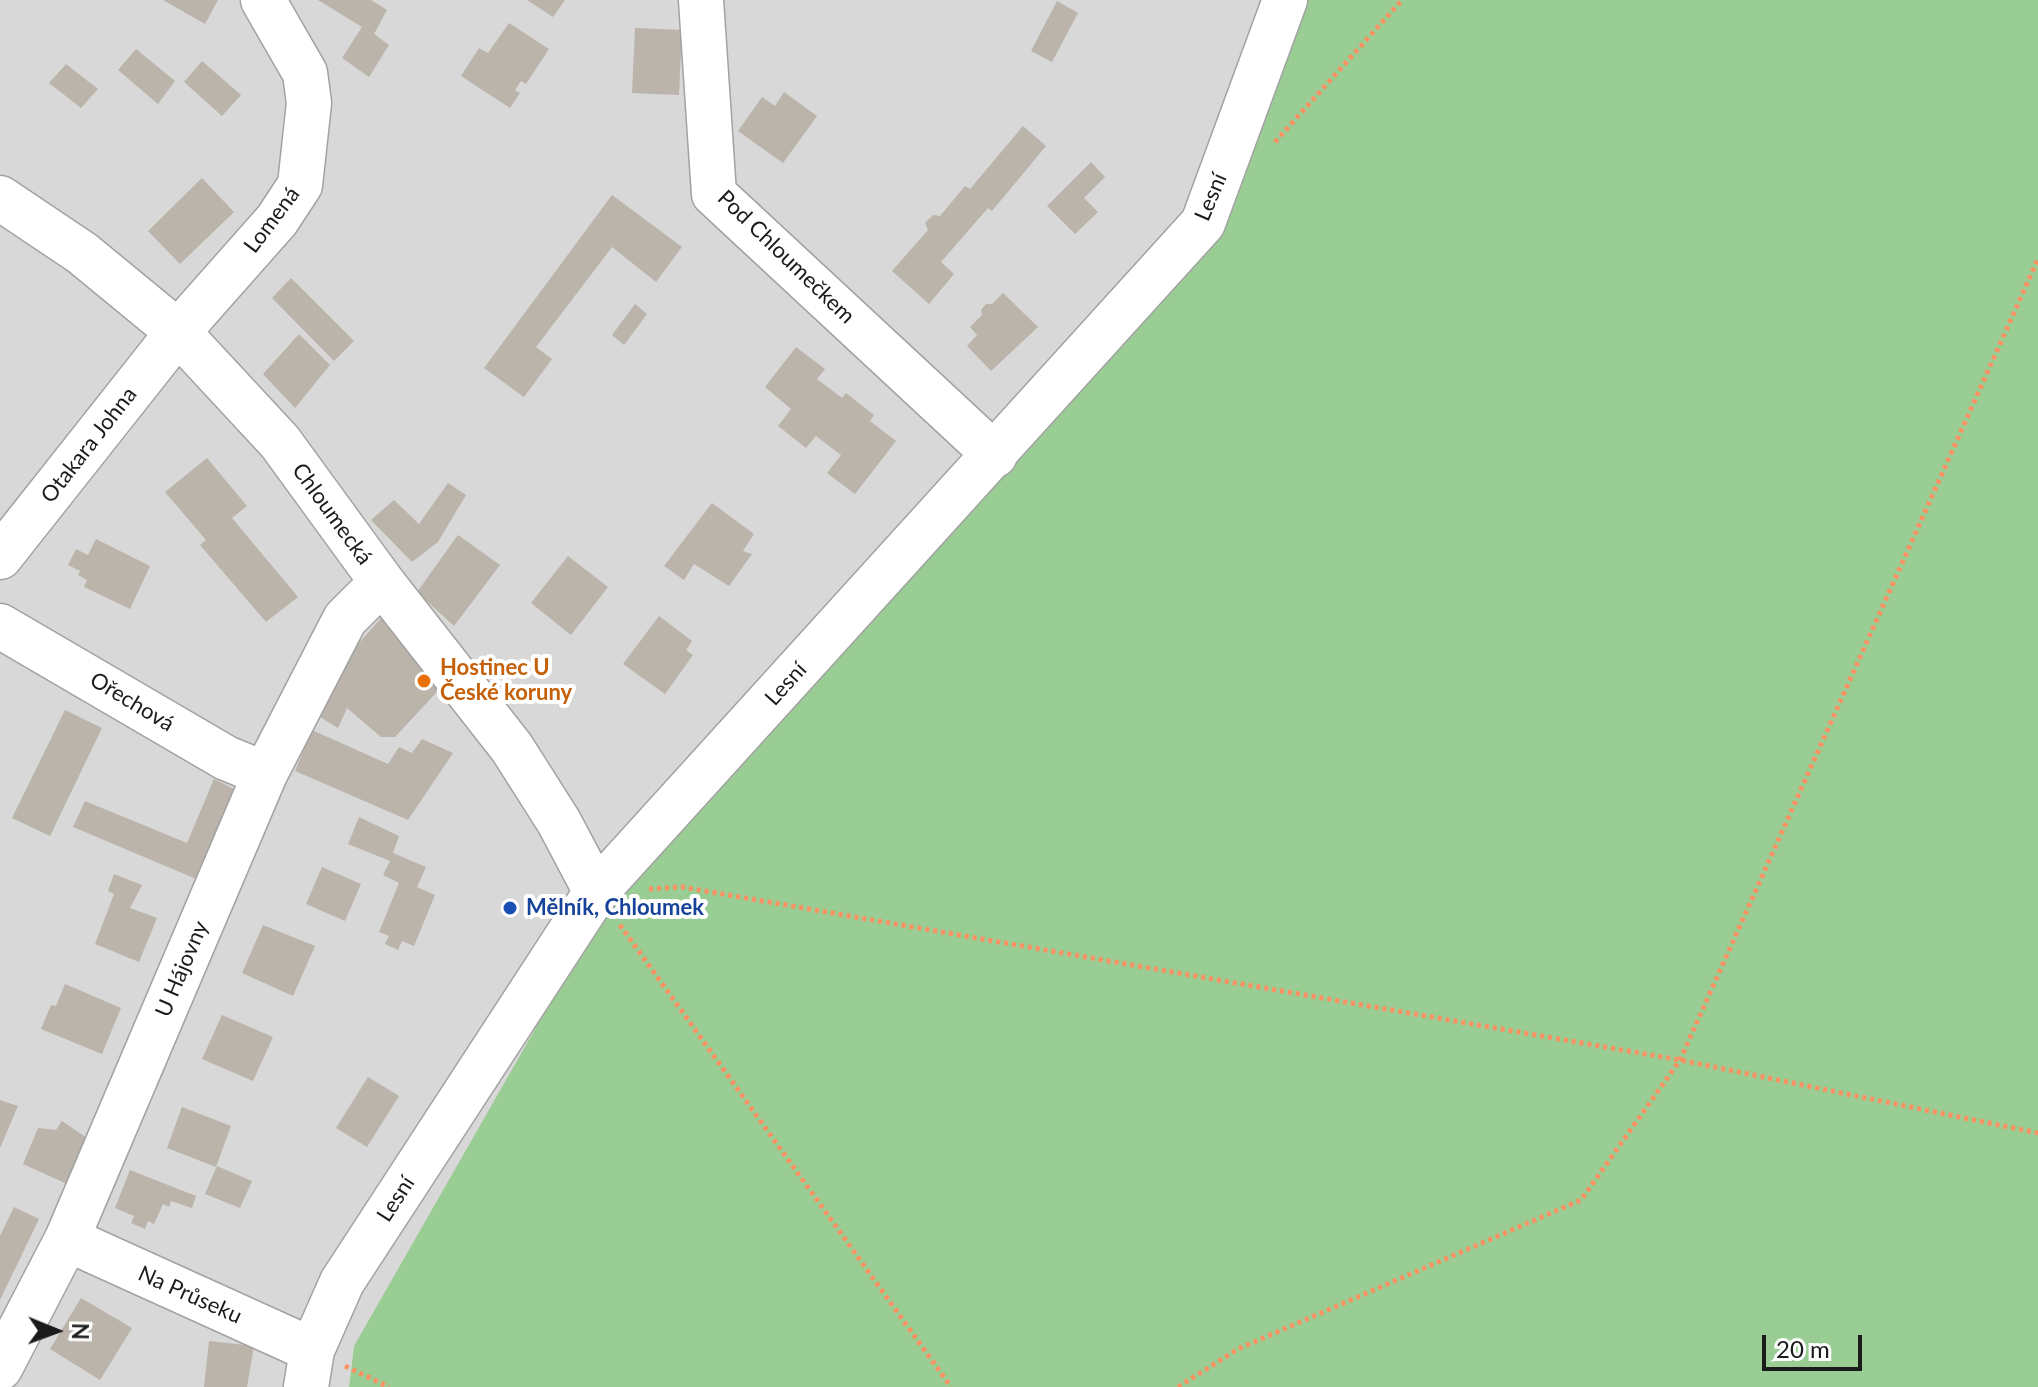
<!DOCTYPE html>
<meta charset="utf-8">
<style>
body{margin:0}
#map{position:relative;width:2038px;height:1387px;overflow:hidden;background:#edebe0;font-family:Lato,sans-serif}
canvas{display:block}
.north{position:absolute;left:16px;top:1291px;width:80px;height:80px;-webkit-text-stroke:6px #fff;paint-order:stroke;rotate:91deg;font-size:22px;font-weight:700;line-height:32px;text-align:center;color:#1b1b1b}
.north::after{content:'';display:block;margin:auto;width:28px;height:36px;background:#1b1b1b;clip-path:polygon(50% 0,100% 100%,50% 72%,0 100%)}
.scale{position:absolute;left:1762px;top:1335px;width:100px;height:36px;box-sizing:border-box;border:4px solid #1b1b1b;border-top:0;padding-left:10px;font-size:24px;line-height:28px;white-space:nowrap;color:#1b1b1b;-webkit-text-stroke:6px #fff;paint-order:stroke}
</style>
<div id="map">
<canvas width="2038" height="1387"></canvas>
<div class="north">N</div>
<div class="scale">20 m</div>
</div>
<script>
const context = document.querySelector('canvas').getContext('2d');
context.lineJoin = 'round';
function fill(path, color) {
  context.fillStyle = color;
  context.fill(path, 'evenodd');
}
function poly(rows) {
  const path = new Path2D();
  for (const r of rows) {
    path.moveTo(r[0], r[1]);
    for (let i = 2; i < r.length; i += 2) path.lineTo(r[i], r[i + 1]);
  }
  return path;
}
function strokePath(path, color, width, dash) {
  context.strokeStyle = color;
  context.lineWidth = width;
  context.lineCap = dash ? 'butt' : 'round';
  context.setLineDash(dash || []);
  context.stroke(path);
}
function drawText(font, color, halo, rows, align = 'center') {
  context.font = font + ' Lato,sans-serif';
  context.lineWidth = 8;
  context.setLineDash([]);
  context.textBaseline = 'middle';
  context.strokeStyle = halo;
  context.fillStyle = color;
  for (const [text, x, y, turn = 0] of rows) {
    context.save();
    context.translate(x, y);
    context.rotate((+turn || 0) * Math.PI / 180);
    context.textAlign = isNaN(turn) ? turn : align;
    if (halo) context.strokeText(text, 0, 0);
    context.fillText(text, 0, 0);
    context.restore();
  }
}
const residential = poly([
 [0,0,1296,0,1216,222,354,1346,349,1387,0,1387]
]);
const forest = poly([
 [1296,0,2038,0,2038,1387,349,1387,354,1346,630,863,1216,222]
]);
const building = poly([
 [163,0,218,0,205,24],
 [318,0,371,0,387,10,374,34,389,45,369,77,342,58,362,27],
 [527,0,565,0,553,17],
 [1057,1,1078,13,1052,62,1031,51],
 [509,23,549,49,526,84,521,81,515,90,520,93,510,108,461,76,479,48,488,53],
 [635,28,682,30,679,95,632,93],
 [136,49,175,81,158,104,118,70],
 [202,61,241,95,222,116,184,82],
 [66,64,98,89,81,108,49,83],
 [784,92,817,116,783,163,738,131,762,97,775,106],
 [1023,126,1046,146,992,211,988,208,941,262,954,274,929,304,892,271,928,230,925,223,933,215,940,216,965,186,970,189],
 [1091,162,1105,177,1084,198,1098,212,1075,234,1047,206],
 [202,178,234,212,180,264,148,231],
 [612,195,682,247,656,282,612,247,536,347,552,359,524,397,484,368],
 [291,278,354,341,334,361,272,298],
 [1003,293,1038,327,991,371,967,346,977,335,970,327,982,315,981,310,986,304,992,304],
 [635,304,647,314,624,345,612,335],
 [299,334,330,365,295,408,263,374],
 [796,347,825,369,817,379,842,398,846,393,874,415,870,421,896,441,855,494,827,473,841,455,816,436,806,448,778,426,791,409,765,387],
 [207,458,247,506,232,518,298,597,266,622,200,545,206,540,165,492],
 [448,483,466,495,438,542,412,562,371,520,394,500,419,524],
 [712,503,754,534,743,551,752,554,729,586,694,564,684,580,664,566],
 [458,535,500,565,454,626,417,592],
 [96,539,150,566,130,609,84,587,87,580,78,575,80,571,68,565,76,549,88,555],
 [568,556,608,587,571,635,531,603],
 [659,616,692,641,686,650,693,655,665,694,623,664],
 [382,617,449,679,395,737,381,737,347,708,338,728,315,714,343,661],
 [65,710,102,728,50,836,12,818],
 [312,730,388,764,399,747,412,753,422,739,453,753,408,820,295,771],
 [214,779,238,791,201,881,73,827,85,801,187,843],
 [359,817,399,836,393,853,426,867,417,887,435,895,414,946,402,941,398,950,385,944,389,936,379,932,399,883,383,875,390,861,348,844],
 [322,867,361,884,345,921,306,904],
 [114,874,142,885,130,908,157,918,139,962,95,944,114,894,108,891],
 [263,925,315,946,293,996,242,973],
 [65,984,121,1008,102,1054,41,1029,51,1005,56,1006],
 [222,1015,273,1037,253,1081,202,1059],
 [368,1077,399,1096,367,1147,336,1128],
 [0,1100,18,1106,0,1148],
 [182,1107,231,1126,216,1167,167,1148],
 [62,1121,87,1138,67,1184,23,1164,38,1128,56,1130],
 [217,1166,252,1181,240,1208,205,1194],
 [130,1170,196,1196,192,1208,171,1201,169,1207,163,1204,154,1224,148,1221,145,1229,131,1223,134,1216,115,1208],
 [14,1207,39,1219,0,1300,0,1236],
 [81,1298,132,1328,100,1380,50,1349],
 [209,1341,254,1346,247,1387,204,1387]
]);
const path = poly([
 [1275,142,1402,0],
 [649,889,682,887,1680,1060,2038,1133],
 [620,925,951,1387],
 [345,1366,389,1387],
 [1178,1387,1238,1349,1581,1200,1680,1060,2038,259]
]);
const minor = poly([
 [701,0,714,194,995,455],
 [0,198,82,253,178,332,280,442,382,582,512,748,559,822,596,892],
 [0,557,178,332,277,220,300,185,309,103,305,73,263,0],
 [0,626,226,758,265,774],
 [67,1239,312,1350],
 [0,1368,67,1239,265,774,345,619,382,582],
 [306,1387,312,1350,342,1282,596,892,1203,223,1285,0]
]);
const markers = [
 [424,681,8,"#e8710a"],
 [510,908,8,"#1a4fb4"]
];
const streetNames = [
 ["Lesní",1211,197,-67],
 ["Lomená",272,220,-53],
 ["Pod Chloumečkem",786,257,44],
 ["Otakara Johna",89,445,-52],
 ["Chloumecká",332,514,54],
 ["Lesní",786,684,-48],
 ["Ořechová",132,702,31],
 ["U Hájovny",182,969,-67],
 ["Lesní",396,1199,-57],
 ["Na Průseku",190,1295,24]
];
const foodNames = [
 ["Hostinec U",440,668],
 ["České koruny",440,693]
];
const transitNames = [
 ["Mělník, Chloumek",526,908]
];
fill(residential, '#d9d8d8');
fill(forest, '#99cd94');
fill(building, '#bab4aa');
strokePath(minor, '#a2a2a2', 47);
strokePath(path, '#fb9263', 5, [4, 4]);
strokePath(minor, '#fff', 44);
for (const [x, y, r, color] of markers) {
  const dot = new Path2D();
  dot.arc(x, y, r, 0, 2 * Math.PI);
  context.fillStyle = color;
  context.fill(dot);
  strokePath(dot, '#fff', 3);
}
drawText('22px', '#1b1b1b', '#fff', streetNames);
drawText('bold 22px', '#c56008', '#fff', foodNames, 'left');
drawText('bold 22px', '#164399', '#fff', transitNames, 'left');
</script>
